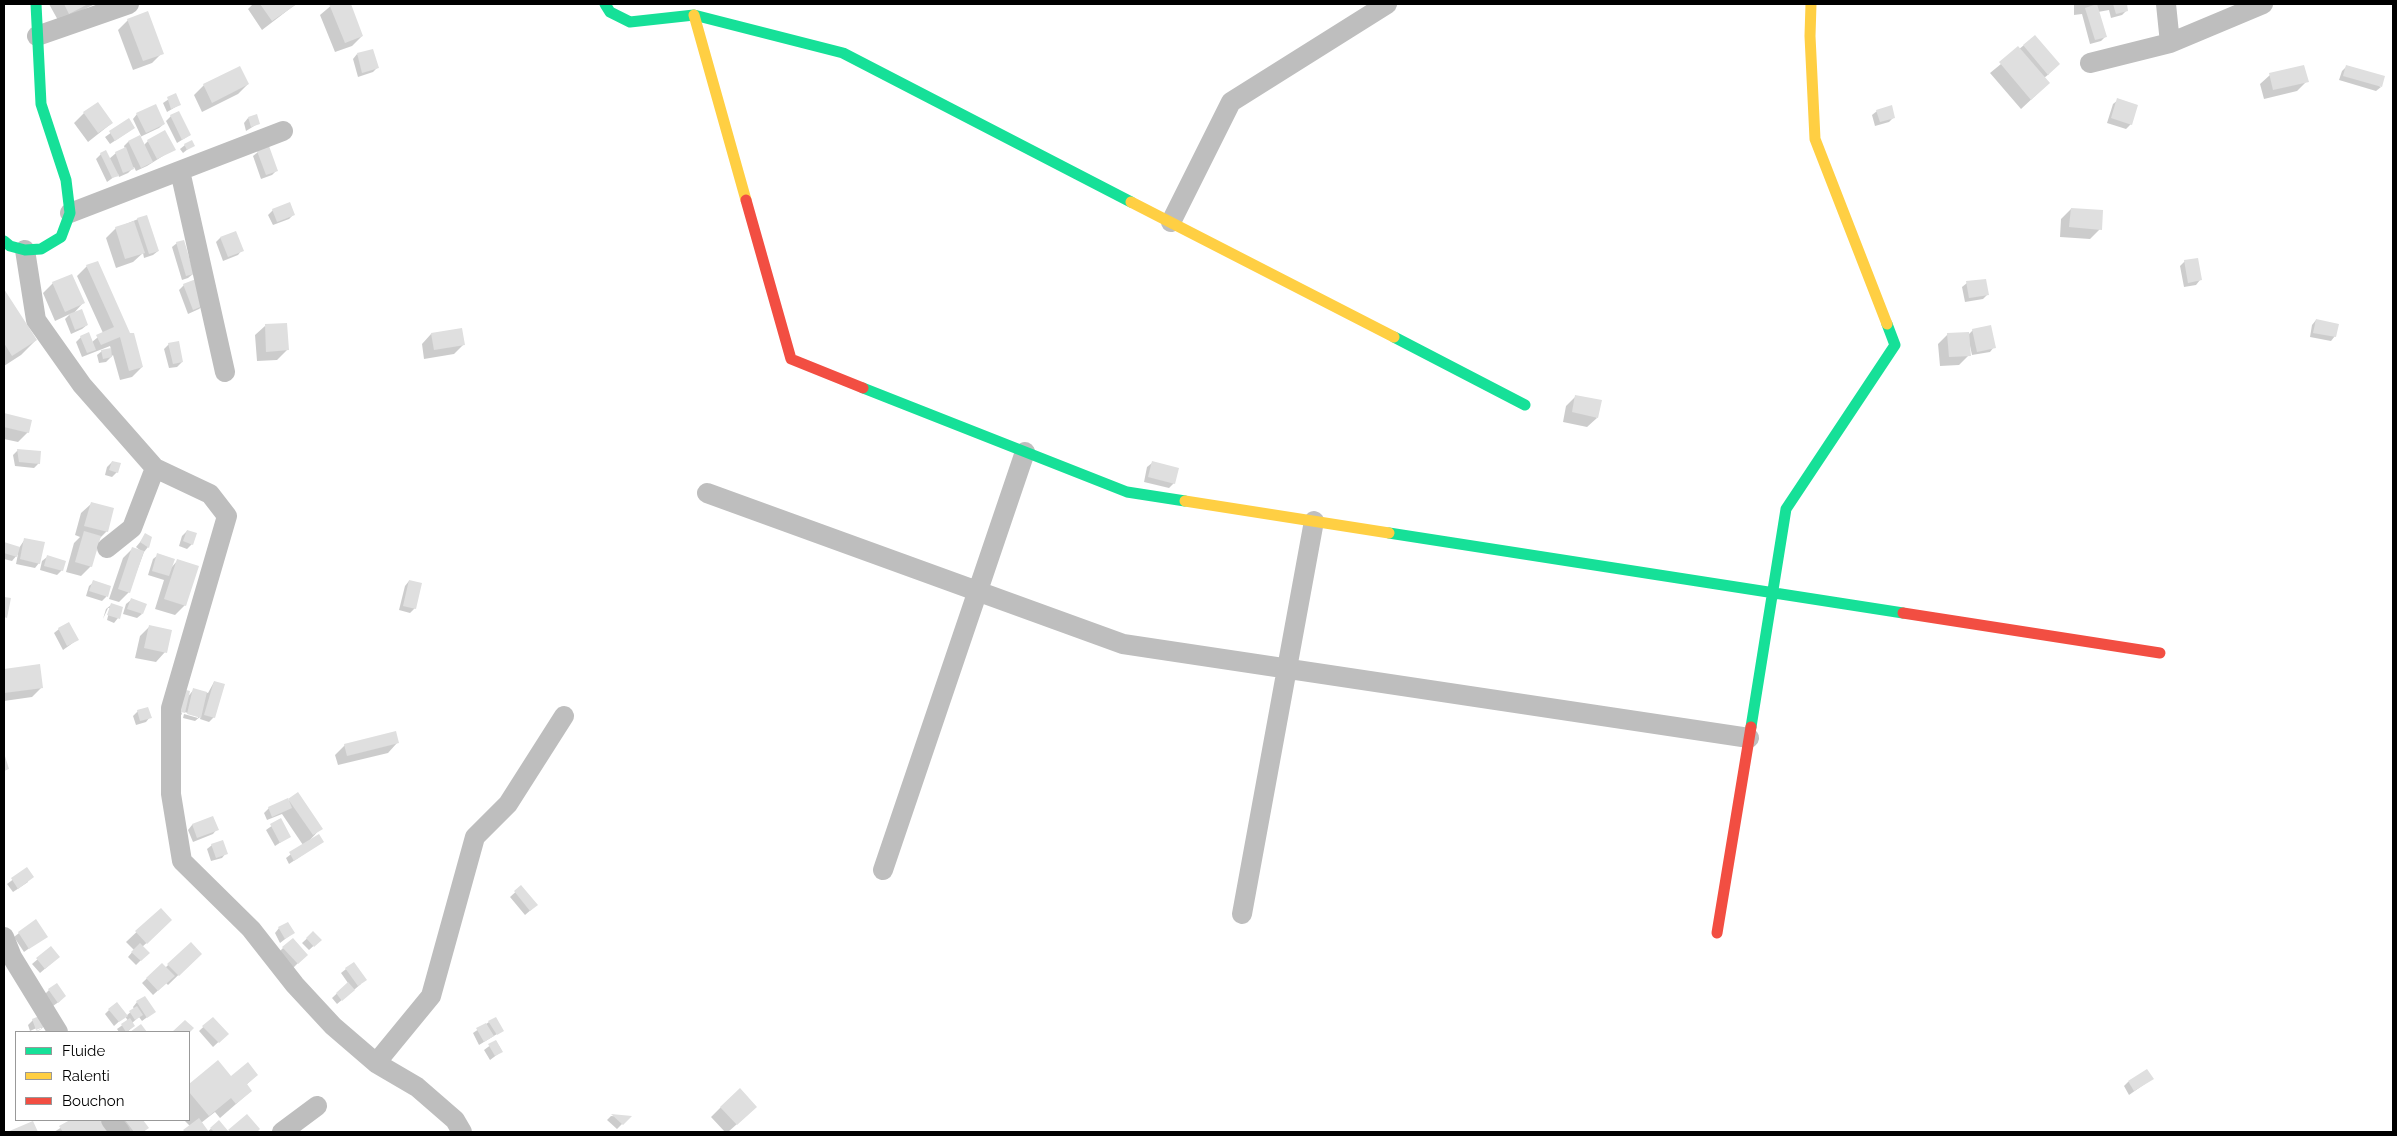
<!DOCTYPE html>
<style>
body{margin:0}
#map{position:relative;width:2397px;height:1136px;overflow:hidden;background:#fff;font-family:Raleway,sans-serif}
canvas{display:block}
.frame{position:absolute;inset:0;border:5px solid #000;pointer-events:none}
.legend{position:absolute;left:15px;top:1031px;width:175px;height:90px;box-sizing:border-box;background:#fff;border:1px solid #999;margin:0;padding:6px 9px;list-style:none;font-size:15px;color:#000}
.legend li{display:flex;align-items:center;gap:10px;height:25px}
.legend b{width:25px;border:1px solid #999}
</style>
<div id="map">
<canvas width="2397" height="1136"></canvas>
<div class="frame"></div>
<ul class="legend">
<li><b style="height:6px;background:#16e098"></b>Fluide</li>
<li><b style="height:6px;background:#ffcf43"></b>Ralenti</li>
<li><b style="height:6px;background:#f24e42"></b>Bouchon</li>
</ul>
</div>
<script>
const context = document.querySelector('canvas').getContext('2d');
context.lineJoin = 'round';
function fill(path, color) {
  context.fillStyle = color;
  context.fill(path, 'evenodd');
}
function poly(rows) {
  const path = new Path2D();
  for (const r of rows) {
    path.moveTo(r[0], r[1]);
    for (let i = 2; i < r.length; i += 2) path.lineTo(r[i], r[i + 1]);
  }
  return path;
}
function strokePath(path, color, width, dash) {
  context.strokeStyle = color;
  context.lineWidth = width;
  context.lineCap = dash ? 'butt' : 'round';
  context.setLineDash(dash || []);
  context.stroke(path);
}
const shadow = poly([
 [49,4,95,4,59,22],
 [253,4,296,4,262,30,248,9],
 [333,4,349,4,362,36,352,46,335,52,320,15],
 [2074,4,2126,4,2127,10,2122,15,2111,18,2109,10,2098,12,2106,36,2101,41,2090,44,2082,14,2074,15],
 [128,20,162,53,152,63,133,70,118,30],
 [2035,36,2049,74,2044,78,2049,83,2021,109,1990,73],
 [357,54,377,68,373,72,358,77,353,59],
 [2347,66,2381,87,2376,91,2339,80,2342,71],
 [2270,75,2307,81,2297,91,2264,99,2260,84],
 [248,84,238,94,202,112,194,95,204,85],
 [175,95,179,105,167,112,163,103],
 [2118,100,2131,124,2126,129,2107,123,2113,104],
 [1877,111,1894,117,1889,122,1875,126,1872,115],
 [84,113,112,123,88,142,74,123],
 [137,114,164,124,159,128,140,137,144,145,148,141,174,149,147,166,136,171,134,167,128,173,119,177,118,174,107,182,96,159,101,154,109,159,116,153,125,149,124,146,128,142,141,136,133,119],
 [171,116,190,135,177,143,166,121],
 [248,118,259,123,246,131,244,123],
 [129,120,134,128,110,144,105,137],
 [185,145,193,145,183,153,180,149],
 [258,152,277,170,272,175,261,179,253,156],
 [2071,209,2100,229,2090,239,2060,237,2061,219],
 [273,210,294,214,289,219,273,225,268,215],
 [138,219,158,251,153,255,144,258,143,253,133,262,116,268,106,238,116,228],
 [235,232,242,250,238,255,223,261,216,242,220,238],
 [177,243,193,274,188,278,182,280,172,247],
 [2185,261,2200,280,2196,285,2184,287,2180,266],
 [97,263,142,367,132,377,120,380,113,355,106,362,99,363,97,355,102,351,111,349,110,346,82,357,76,342,81,337,92,342,103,333,77,276,87,266],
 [53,283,83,303,73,314,87,325,82,329,71,334,65,319,70,314,55,321,43,293],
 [1967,283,1987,295,1983,299,1965,302,1962,287],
 [184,285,204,305,199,309,188,314,179,290],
 [4,291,36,340,21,355,4,366],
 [2316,320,2335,336,2331,341,2310,337,2312,325],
 [265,326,287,350,277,360,257,361,255,335],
 [1973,330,1994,347,1990,352,1972,355,1970,346,1969,346,1969,355,1959,365,1940,366,1938,344,1948,334,1968,335],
 [431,334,464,344,454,354,424,359,422,344],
 [169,344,182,362,177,367,169,368,164,349],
 [1576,396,1597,418,1587,427,1563,422,1566,406],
 [4,414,30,421,28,432,18,442,4,439],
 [18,450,39,463,34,468,15,466,13,455],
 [112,462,117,472,112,477,105,475,107,467],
 [1152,463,1174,483,1169,488,1144,482,1147,467],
 [91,504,107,531,99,539,91,566,81,576,66,572,74,543,80,537,75,535,81,513],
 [187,531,192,544,187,549,179,546,182,536],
 [146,535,148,547,144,552,129,592,119,602,109,599,123,558,133,548,141,551,136,547],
 [25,539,39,563,35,568,16,564,18,554,12,561,4,559,4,543,19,548],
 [158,555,171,568,177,561,185,605,175,615,155,609,164,580,148,575,153,559],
 [47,557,62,570,57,575,40,570,42,561],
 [409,581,415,608,410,613,399,610,405,586],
 [94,582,110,587,106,597,102,601,86,596,89,586],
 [131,600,142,614,137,618,123,614,126,604],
 [111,605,118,618,114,623,107,620,110,608,108,608,103,619,106,609],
 [150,626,165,652,156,662,135,658,140,636],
 [59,629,77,640,63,650,54,633],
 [39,666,42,687,32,697,4,701,4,670],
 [214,682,214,717,209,722,200,719,201,716,195,721,183,718,184,714,198,718,198,716,181,711,182,714,179,717,173,716,194,689,208,693],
 [138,711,150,717,146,722,136,725,133,716],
 [397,743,388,753,338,765,335,755,345,745],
 [289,800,321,828,309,841,322,842,289,864,286,858,303,845,282,814,267,820,264,813,269,808],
 [212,817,217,829,213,834,193,842,188,830,192,825],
 [280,820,290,836,275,846,266,830],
 [212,845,226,853,222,858,211,861,207,849],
 [27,869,28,882,13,892,7,884],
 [521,887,532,909,525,915,510,897],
 [160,910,161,930,142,947,148,953,136,965,128,957,134,950,126,942],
 [279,928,293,933,280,943,275,933],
 [19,933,46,936,24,952,14,937],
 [313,933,320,940,309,950,302,943],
 [191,943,200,954,168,985,166,983,153,995,142,983,162,964,165,968],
 [51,948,54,961,40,973,32,964],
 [283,948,306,955,293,968,279,952],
 [346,969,361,984,337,1004,332,998,348,983,341,973],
 [49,990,60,1001,53,1006,44,995],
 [137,1002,154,1012,142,1021,139,1017,132,1023,134,1026,127,1032,119,1032,117,1029,128,1021,125,1016,114,1026,105,1014,109,1010,126,1016,134,1009,133,1007],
 [213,1018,227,1034,213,1047,199,1031],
 [33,1020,45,1025,40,1030,33,1032,41,1029,41,1026,30,1031,28,1025],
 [489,1022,502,1031,479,1045,473,1033],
 [496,1041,502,1051,490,1060,484,1050],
 [218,1062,231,1078,257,1075,246,1085,251,1091,220,1118,215,1112,201,1123,207,1132,219,1122,227,1132,183,1132,190,1126,184,1120,189,1120,189,1086],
 [2152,1079,2129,1095,2124,1086,2128,1082],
 [721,1107,745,1117,728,1132,725,1132,711,1117],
 [611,1116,629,1117,617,1129,607,1120],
 [73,1120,100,1120,107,1132,54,1132],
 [122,1120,141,1120,147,1128,143,1132,127,1132]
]);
const building = poly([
 [64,4,88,4,69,14],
 [260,4,297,4,272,21],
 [329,4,351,4,363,36,345,43],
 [2097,4,2107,37,2095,40,2085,8],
 [2113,4,2127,4,2128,11,2116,14],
 [148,11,164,54,143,61,127,19],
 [2035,35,2060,64,2048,75,2023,45],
 [2018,46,2050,83,2031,100,1999,62],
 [373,49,379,68,362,73,357,53],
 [2304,65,2309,82,2273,90,2269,73],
 [2346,65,2385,76,2382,87,2343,76],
 [240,66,249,84,212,103,203,84],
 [176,93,181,105,171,109,167,97],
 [2117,98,2138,105,2132,125,2111,118],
 [98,102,113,123,98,133,83,112],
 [156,104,165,124,146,133,136,113],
 [1892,105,1895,118,1880,122,1876,110],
 [179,111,191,135,182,140,170,115],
 [257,114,260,124,251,127,248,117],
 [129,118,135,128,115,141,109,131],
 [165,130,176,150,157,159,147,140],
 [140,135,153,162,141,168,128,141],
 [192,140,195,146,187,150,184,144],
 [269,146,278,171,266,175,257,151],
 [126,147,134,169,123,173,115,152],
 [106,150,119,176,112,178,100,153],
 [290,202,295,215,277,222,272,209],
 [2071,208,2103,210,2102,230,2069,227],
 [147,215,159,251,149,254,137,218],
 [134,221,145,253,125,259,115,227],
 [236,231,244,251,228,257,220,237],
 [184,240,194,274,186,276,176,242],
 [2198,258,2202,280,2188,283,2184,260],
 [98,261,130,333,134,333,143,367,129,371,120,337,101,345,96,335,114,327,86,265],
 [72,274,85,303,65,312,52,282],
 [196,279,205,305,193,310,183,284],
 [1986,279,1989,295,1969,298,1966,281],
 [4,289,37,340,12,356,4,343],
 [82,309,88,325,75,330,69,314],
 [2316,319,2339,324,2336,337,2313,333],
 [287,323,289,350,266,352,265,324],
 [1991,325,1996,348,1977,352,1972,329],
 [462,328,465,345,434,350,431,333],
 [89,332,96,350,87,353,80,336],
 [1969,332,1971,356,1949,357,1947,333],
 [179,341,183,362,173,364,168,343],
 [111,348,112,357,103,359,101,350],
 [1575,395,1602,400,1598,418,1572,412],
 [4,413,32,420,29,433,4,427],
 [17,449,41,451,40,464,19,462],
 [112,461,121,463,118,473,109,470],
 [1152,461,1179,468,1175,484,1148,477],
 [91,502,114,508,108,532,84,526],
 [187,530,197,533,193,545,183,541],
 [84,531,101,536,92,567,75,562],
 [145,533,152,537,149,548,140,542],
 [24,538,45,542,40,564,20,559],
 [4,542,20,547,17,557,4,553],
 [132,547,144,551,130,593,118,589],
 [157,553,175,559,169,576,152,571],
 [47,555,66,561,63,571,44,566],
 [177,559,199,566,186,606,164,599],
 [93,580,111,586,108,597,89,591],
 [409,580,422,583,416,609,403,606],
 [4,597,11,598,7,618,4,617],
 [131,598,147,604,143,614,127,609],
 [111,603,123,607,120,619,107,615],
 [69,622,79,640,67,646,58,628],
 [149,625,172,630,167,653,144,648],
 [40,664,43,688,4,693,4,669],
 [214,681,225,684,215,718,204,715],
 [193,688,207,692,201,718,187,714],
 [182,689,190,691,185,713,177,711],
 [148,707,152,718,140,721,137,710],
 [396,731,399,743,347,756,344,744],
 [4,753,9,769,4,771],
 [298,792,323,829,313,835,288,799],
 [288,798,292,808,272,817,268,807],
 [213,816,219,830,197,838,192,824],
 [281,818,291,837,280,843,270,824],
 [319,834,324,842,294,861,289,852],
 [223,840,228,854,216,858,211,844],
 [27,867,34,877,18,889,11,878],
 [521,885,538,905,530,911,514,891],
 [161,908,172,920,147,944,135,931],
 [36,919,48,937,29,949,18,932],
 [288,922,295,933,285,939,278,927],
 [313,931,322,940,314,947,306,938],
 [293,938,308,955,298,964,282,947],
 [191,942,202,954,179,976,167,964],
 [140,943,150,953,141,961,131,952],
 [51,946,60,957,45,969,36,958],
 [354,962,367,980,358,986,345,968],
 [162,963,175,976,158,991,146,978],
 [348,982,355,990,342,1001,336,993],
 [57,983,66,996,58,1003,48,989],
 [145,996,156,1012,147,1018,136,1001],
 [117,1002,128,1016,119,1022,108,1009],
 [137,1006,143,1015,135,1020,129,1011],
 [42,1015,46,1026,36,1030,32,1019],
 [213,1017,229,1034,219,1043,202,1026],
 [496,1017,504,1031,497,1035,488,1021],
 [130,1018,135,1026,126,1032,121,1024],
 [185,1020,194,1028,190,1032,172,1032],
 [486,1023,494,1036,484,1042,476,1028],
 [141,1024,147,1032,130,1032],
 [496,1040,503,1052,495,1056,488,1044],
 [218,1060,231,1076,248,1062,258,1075,247,1084,252,1091,236,1104,231,1098,209,1116,189,1092,189,1084],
 [2147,1069,2154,1079,2134,1091,2128,1081],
 [740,1088,757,1107,737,1125,720,1107],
 [247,1114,260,1129,257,1132,230,1132,228,1130],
 [611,1114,632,1116,623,1125],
 [199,1118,209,1132,185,1132,183,1130],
 [70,1120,101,1120,108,1132,63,1132,59,1126],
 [125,1120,143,1120,149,1128,143,1132,134,1132],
 [219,1120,229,1132,214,1132,210,1128],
 [33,1121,38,1132,7,1132]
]);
const street = poly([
 [2166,4,2170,43],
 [37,36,129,4],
 [2090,63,2170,43,2263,4],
 [180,171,225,372],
 [70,213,283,131],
 [1171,222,1231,102,1387,4],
 [25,250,36,320,82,385,155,468,132,528,107,548],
 [155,468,210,494,227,516,171,708,171,794,182,861,251,929,295,985,333,1026,376,1063,417,1087,455,1120,462,1132],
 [707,493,1123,644,1749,738],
 [883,870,1025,452],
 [1242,914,1314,521],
 [4,937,12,957,58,1032],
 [376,1063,431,996,475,837,508,804,564,716],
 [111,1120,120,1132],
 [282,1132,317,1106]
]);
const fast = poly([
 [605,4,610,12,630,22,694,15,843,53,1131,202],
 [4,241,10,246,25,250,41,249,61,237,70,213,66,180,41,104,36,4],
 [1394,337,1525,405],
 [863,388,1127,492,1185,501],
 [1389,533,1903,613],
 [1751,727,1786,509,1895,345,1887,324]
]);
const slow = poly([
 [1811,4,1810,36,1815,139,1887,324],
 [694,15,746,200],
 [1131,202,1394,337],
 [1185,501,1389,533]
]);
const jam = poly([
 [746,200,791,359,863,388],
 [1903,613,2160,653],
 [1717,933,1751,727]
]);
fill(shadow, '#0003');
fill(building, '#dfdfdf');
strokePath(street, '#bebebe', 20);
strokePath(fast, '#16e098', 11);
strokePath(slow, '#ffcf43', 11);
strokePath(jam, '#f24e42', 11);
</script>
